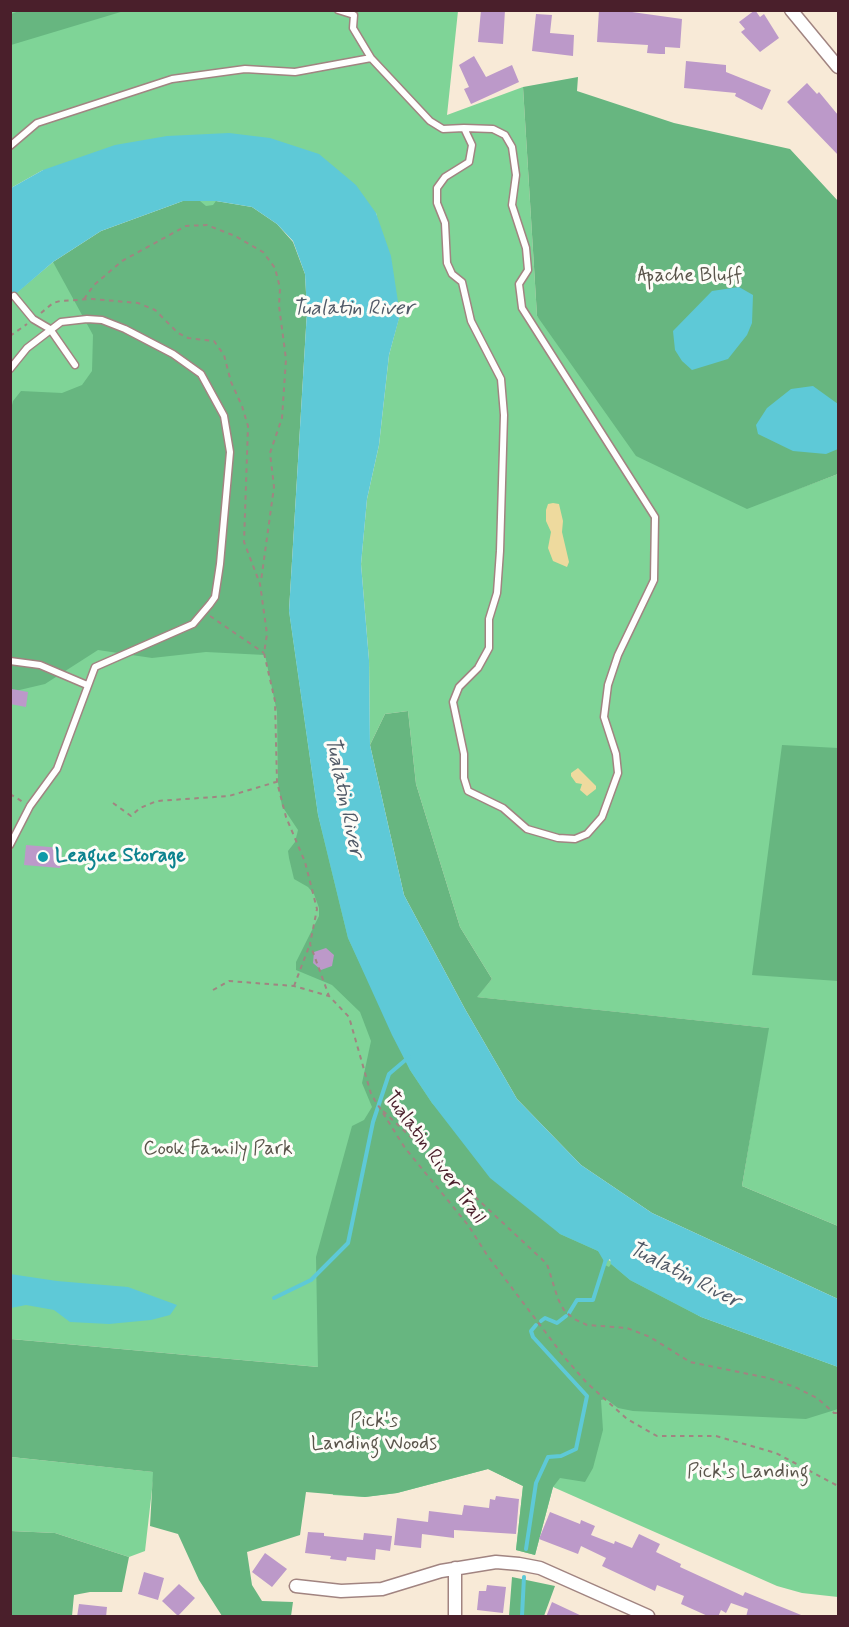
<!DOCTYPE html>
<style>
body{margin:0}
#map{position:relative;width:849px;height:1627px;overflow:hidden;background:#f8ead7;font-family:Mynerve,sans-serif}
canvas{display:block}
.frame{position:absolute;inset:0;border:12px solid #4a1f2b;pointer-events:none}
</style>
<div id="map">
<canvas width="849" height="1627"></canvas>
<div class="frame"></div>
</div>
<script>
const context = document.querySelector('canvas').getContext('2d');
context.lineJoin = 'round';
function fill(path, color) {
  context.fillStyle = color;
  context.fill(path, 'evenodd');
}
function poly(rows) {
  const path = new Path2D();
  for (const r of rows) {
    path.moveTo(r[0], r[1]);
    for (let i = 2; i < r.length; i += 2) path.lineTo(r[i], r[i + 1]);
  }
  return path;
}
function strokePath(path, color, width, dash) {
  context.strokeStyle = color;
  context.lineWidth = width;
  context.lineCap = dash ? 'butt' : 'round';
  context.setLineDash(dash || []);
  context.stroke(path);
}
function drawText(font, color, halo, rows, align = 'center') {
  context.font = font + ' Mynerve,sans-serif';
  context.lineWidth = 6;
  context.setLineDash([]);
  context.textBaseline = 'middle';
  context.strokeStyle = halo;
  context.fillStyle = color;
  for (const [text, x, y, turn = 0] of rows) {
    context.save();
    context.translate(x, y);
    context.rotate((+turn || 0) * Math.PI / 180);
    context.textAlign = isNaN(turn) ? turn : align;
    if (halo) context.strokeText(text, 0, 0);
    context.fillText(text, 0, 0);
    context.restore();
  }
}
const green = poly([
 [11,11,458,11,447,115,523,87,537,316,747,508,838,474,838,1226,742,1186,768,1028,476,997,492,979,460,927,416,784,408,711,385,714,370,745,369,660,361,564,367,499,379,445,389,355,400,314,376,213,43,170,11,188],
 [183,201,216,201,289,611,318,815,337,883,607,1259,701,1317,838,1367,838,1597,802,1593,777,1586,553,1487,535,1555,516,1550,523,1486,488,1469,397,1493,365,1497,333,1495,318,1367,11,1339,10,298,53,262],
 [11,1457,154,1472,145,1551,129,1557,55,1533,11,1531]
]);
const forest = poly([
 [19,11,20,10,124,11,11,45,11,14],
 [578,77,577,91,674,123,790,149,838,201,838,474,747,509,636,456,537,316,523,87],
 [183,201,200,201,206,206,213,205,216,201,252,207,277,224,293,242,305,274,307,311,289,611,318,815,348,938,410,1070,432,1103,560,1234,598,1251,604,1258,605,1265,609,1267,611,1264,630,1280,701,1317,838,1367,838,1409,806,1419,633,1411,618,1408,606,1399,601,1400,603,1430,593,1468,585,1482,560,1478,553,1487,535,1555,516,1550,523,1486,488,1469,397,1493,365,1497,306,1492,300,1535,247,1552,252,1585,262,1601,293,1602,291,1616,222,1616,199,1580,178,1534,150,1526,153,1472,11,1457,11,1339,318,1367,316,1257,352,1126,364,1120,372,1107,362,1083,371,1041,360,1012,332,985,296,970,296,962,319,916,319,908,314,894,308,887,294,879,289,858,288,851,295,842,298,830,282,806,278,783,277,712,265,655,206,652,152,658,98,650,45,684,11,692,10,413,13,401,21,391,62,393,82,385,92,371,93,335,53,262,101,231],
 [408,711,416,784,460,927,492,979,477,997,769,1028,742,1186,838,1226,838,1299,652,1213,581,1165,517,1099,465,1009,404,895,370,745,385,714],
 [782,745,838,748,838,981,752,975],
 [11,1531,55,1533,129,1557,122,1592,90,1592,74,1595,72,1616,11,1616],
 [512,1577,555,1586,544,1616,509,1616]
]);
const sand = poly([
 [553,503,559,504,563,521,562,532,569,562,567,567,553,561,548,548,551,532,546,521,546,510,548,504],
 [578,768,596,786,596,789,587,796,580,790,582,784,576,783,571,776,571,773]
]);
const water = poly([
 [229,133,270,138,319,154,356,185,376,213,391,256,400,315,389,355,379,445,367,499,361,564,369,660,370,745,404,895,465,1009,517,1099,581,1165,652,1213,838,1299,838,1367,701,1317,630,1280,611,1264,610,1259,605,1263,598,1251,560,1234,490,1178,432,1103,410,1070,392,1035,348,938,318,815,289,611,307,311,305,274,293,241,277,224,252,207,216,201,183,201,101,231,53,262,11,298,11,188,43,170,115,145,167,136],
 [739,287,753,295,752,323,747,335,728,359,692,370,682,361,675,350,673,331,712,291],
 [813,386,838,404,838,449,826,454,793,451,758,434,756,425,767,408,791,389],
 [10,1274,57,1281,128,1287,177,1305,170,1315,151,1320,109,1324,70,1322,54,1310,26,1305,11,1308]
]);
const stream = poly([
 [274,1298,311,1280,348,1243,373,1122,389,1074,409,1057],
 [569,1313,577,1300,593,1300,606,1259],
 [541,1321,545,1318,557,1323,566,1316],
 [526,1549,536,1483,548,1457,561,1456,576,1449,587,1396,533,1337,531,1331,536,1325],
 [522,1616,524,1577]
]);
const building = poly([
 [481,10,505,10,503,44,478,42],
 [599,10,632,12,682,19,680,48,665,47,665,54,660,54,647,53,648,45,597,42],
 [755,10,760,17,764,14,779,38,760,52,741,32,745,29,739,22],
 [536,14,552,15,550,33,574,35,573,56,532,51],
 [474,56,486,77,512,65,519,82,471,104,464,89,469,87,459,65],
 [686,61,726,65,726,72,771,90,762,110,735,96,736,93,684,88],
 [807,83,817,94,819,92,838,115,838,155,787,102],
 [12,689,28,692,26,707,10,704],
 [26,845,62,848,60,868,24,865],
 [326,948,334,955,332,966,321,970,313,963,314,952],
 [496,1496,519,1499,516,1534,454,1530,454,1538,422,1534,421,1548,394,1545,397,1518,428,1522,429,1511,462,1515,464,1505,489,1508,490,1499,495,1500],
 [550,1512,580,1524,581,1520,595,1526,591,1535,614,1544,615,1541,632,1548,639,1534,660,1544,656,1552,681,1564,680,1567,743,1596,745,1592,806,1617,746,1617,748,1609,731,1603,726,1613,721,1610,718,1617,710,1617,681,1604,684,1596,657,1585,655,1591,602,1566,606,1558,581,1546,578,1554,539,1539],
 [308,1532,324,1533,324,1536,363,1540,364,1533,392,1536,390,1551,376,1549,375,1560,347,1557,346,1561,330,1559,331,1556,305,1553],
 [265,1553,287,1569,272,1587,252,1572],
 [144,1572,164,1578,158,1600,138,1594],
 [179,1584,195,1598,178,1616,162,1601],
 [487,1585,506,1587,503,1613,477,1610,479,1591,486,1591],
 [552,1602,584,1617,546,1617],
 [79,1604,107,1607,106,1617,77,1617]
]);
const path = poly([
 [84,299,94,285,122,261,186,226,207,225,235,236,263,252,275,268,280,288,279,306,286,359,282,418,270,453,274,487,261,581],
 [41,313,53,303,60,301,92,299,138,303,155,310,178,333,188,338,214,341,224,355,231,382,242,406,248,426,244,542,260,584,267,634,264,653,275,701,277,782,286,817,305,862,317,909,310,944,329,996,349,1017,371,1094,405,1148,468,1225,487,1255,565,1358,586,1382,627,1419,657,1436,716,1436,776,1453,838,1486],
 [10,336,27,324],
 [210,616,264,653],
 [10,711,11,707],
 [10,794,23,802],
 [113,803,131,816,140,808,157,801,229,796,276,782],
 [294,986,310,944],
 [213,990,229,981,294,986,329,996],
 [383,1111,547,1264,558,1299,564,1310,574,1319,587,1325,627,1328,650,1337,690,1362,768,1378,795,1387,817,1398,834,1413,838,1413]
]);
const service = poly([
 [338,10,354,15,353,28,371,58,430,121,443,129,464,128,493,129,505,135,512,147,516,175,512,205,526,248,528,270,519,284,522,308,655,517,654,580,618,655,608,685,604,717,616,754,618,773,602,817,587,834,575,839,558,838,527,829,503,808,468,791,464,778,464,754,453,702,459,687,478,668,489,648,489,619,497,593,500,551,504,415,501,379,471,321,462,282,452,274,447,263,445,223,437,203,437,188,445,177,469,162,472,145,464,128],
 [10,146,37,123,172,79,245,69,295,72,371,58],
 [14,296,33,319,50,329,75,365],
 [10,369,27,348,61,322,87,319,102,320,125,329,173,354,201,374,224,416,230,452,220,564,215,597,210,604,193,624,95,667,57,769,30,806,10,845],
 [10,661,40,665,87,685]
]);
const minor = poly([
 [791,10,838,67],
 [296,1586,341,1591,382,1589,441,1571,496,1562,519,1564,540,1568,648,1616],
 [455,1616,455,1568]
]);
const markers = [
 [43,857,6,"#0f9aa8"]
];
const parkNames = [
 ["Apache Bluff",690,277],
 ["Cook Family Park",218,1150],
 ["Pick's",374,1422],
 ["Landing Woods",374,1445],
 ["Pick's Landing",748,1473]
];
const cultureNames = [
 ["League Storage",55,857]
];
const streetNames = [
 ["Tualatin River Trail",434,1158,54]
];
const waterNames = [
 ["Tualatin River",353,310],
 ["Tualatin River",343,797,78],
 ["Tualatin River",684,1276,27]
];
fill(green, '#7fd497');
fill(forest, '#67b680');
fill(sand, '#eeda9e');
fill(water, '#5ec9d7');
strokePath(stream, '#5ec9d7', 4);
fill(building, '#bc99c9');
strokePath(service, '#a18481', 9);
strokePath(minor, '#a18481', 15);
strokePath(path, '#a18481', 2, [4.5, 4.5]);
strokePath(service, '#fff', 6);
strokePath(minor, '#fff', 12);
for (const [x, y, r, color] of markers) {
  const dot = new Path2D();
  dot.arc(x, y, r, 0, 2 * Math.PI);
  context.fillStyle = color;
  context.fill(dot);
  strokePath(dot, '#fdfcf7', 2);
}
drawText('20px', '#5a554b', '#fdfcf7', parkNames);
drawText('bold 20px', '#0d838f', '#fdfcf7', cultureNames, 'left');
drawText('20px', '#4a1f2b', '#fdfcf7', streetNames);
drawText('italic 21px', '#515a67', '#fdfcf7', waterNames);
</script>
